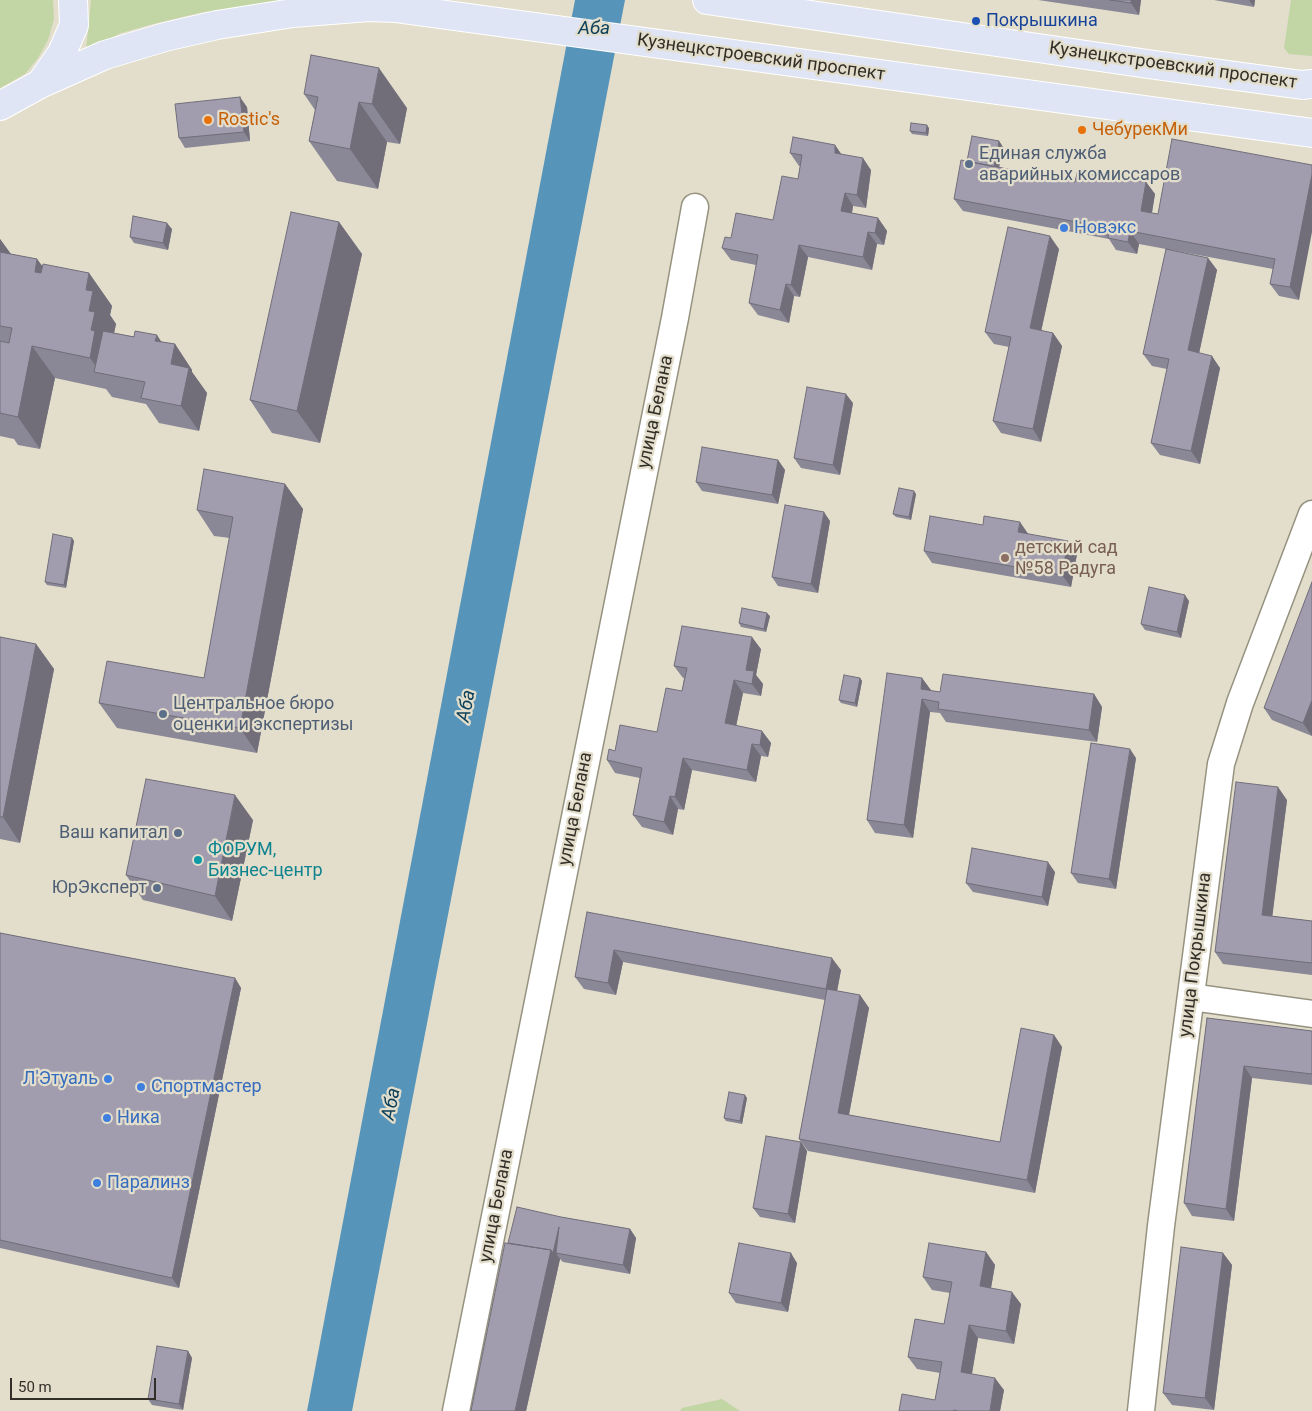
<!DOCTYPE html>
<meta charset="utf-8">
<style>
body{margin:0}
#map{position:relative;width:1312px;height:1411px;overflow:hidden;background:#e3decb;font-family:Roboto,sans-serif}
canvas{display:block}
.scale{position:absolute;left:10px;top:1378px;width:146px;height:22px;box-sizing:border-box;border:2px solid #312f27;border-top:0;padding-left:6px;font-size:15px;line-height:18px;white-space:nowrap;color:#312f27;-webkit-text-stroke:4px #e3decb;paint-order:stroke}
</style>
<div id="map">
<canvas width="1312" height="1411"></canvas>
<div class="scale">50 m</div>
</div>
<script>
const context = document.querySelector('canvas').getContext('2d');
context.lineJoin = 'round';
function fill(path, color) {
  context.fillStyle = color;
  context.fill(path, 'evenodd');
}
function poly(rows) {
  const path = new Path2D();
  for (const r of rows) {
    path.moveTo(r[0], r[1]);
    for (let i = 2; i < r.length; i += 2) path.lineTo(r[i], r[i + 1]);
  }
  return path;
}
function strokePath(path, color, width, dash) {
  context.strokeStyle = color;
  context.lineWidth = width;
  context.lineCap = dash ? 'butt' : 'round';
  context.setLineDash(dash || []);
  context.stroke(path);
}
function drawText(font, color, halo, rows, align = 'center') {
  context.font = font + ' Roboto,sans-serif';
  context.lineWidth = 4.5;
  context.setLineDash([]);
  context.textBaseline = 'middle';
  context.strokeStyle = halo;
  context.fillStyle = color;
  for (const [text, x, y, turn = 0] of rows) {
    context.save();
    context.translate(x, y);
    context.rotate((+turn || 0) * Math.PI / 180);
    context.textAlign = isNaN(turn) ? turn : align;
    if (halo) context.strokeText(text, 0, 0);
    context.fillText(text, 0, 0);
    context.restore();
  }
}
const green = poly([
 [0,0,53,0,54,19,48,40,38,58,25,74,0,88],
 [91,0,293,0,203,12,153,24,121,33,86,51],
 [1291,0,1312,0,1312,56,1289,54,1284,48],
 [722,1399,740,1411,680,1411,682,1408]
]);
const water = poly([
 [575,0,625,0,352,1411,307,1411]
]);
const minor = poly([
 [1191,997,1312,1014],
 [456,1411,675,318,695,207],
 [1141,1411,1161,1226,1221,764,1240,703,1312,514]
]);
const major = poly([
 [707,0,1155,65,1302,85,1312,84],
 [41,83,62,53,74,25,73,0],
 [0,106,40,84,105,55,165,37,217,25,293,13,369,7,395,8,1312,133]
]);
const wall = poly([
 [1038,0,1141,0,1139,15],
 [1214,0,1255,0,1254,7],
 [304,94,407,108,400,144,387,142,378,189,337,181,309,141,315,110],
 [247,107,250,141,185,148,179,138],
 [929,128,928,136,912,134,910,131],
 [999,141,1003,147,999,168,1075,182,1146,182,1155,194,1152,213,1158,214,1312,165,1299,300,1279,296,1270,284,1273,269,1166,249,1208,258,1217,270,1199,353,1220,368,1200,464,1160,455,1151,443,1167,369,1152,366,1143,354,1166,249,1139,244,1137,254,1116,250,1109,239,963,211,954,199,967,161],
 [835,145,841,154,871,170,866,208,853,206,852,213,878,218,887,231,884,245,877,244,872,270,808,257,800,297,794,296,789,323,758,315,749,303,756,265,731,260,722,248,731,238,773,220,798,179,800,166,799,166,790,153],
 [339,222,362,254,320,443,272,433,250,400],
 [172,229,168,250,134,243,130,237],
 [0,239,11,254,37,259,43,267,89,273,112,306,110,315,116,324,114,333,175,344,192,370,192,372,207,393,199,431,159,423,146,404,112,397,106,389,55,378,40,449,18,445,14,439,0,436],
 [1059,249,1041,331,1053,333,1062,346,1041,442,1001,433,993,421,1009,347,994,344,985,332],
 [853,403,840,475,801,468,794,458],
 [778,460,785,470,778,504,702,491,696,482],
 [285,484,303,509,257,753,117,728,99,703,204,678,230,538,214,536,197,510],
 [916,494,911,520,896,517,893,514],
 [830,521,818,593,778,586,772,577],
 [1028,534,1077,554,1071,587,932,563,924,551],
 [72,538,74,541,66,588,47,585,45,582],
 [1312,582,1312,736,1272,720,1264,708],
 [1189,601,1181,638,1145,630,1141,624],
 [770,616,766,632,741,627,739,623],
 [0,637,36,644,54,669,20,843,0,839],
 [761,649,756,675,763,684,761,696,743,693,736,726,762,731,771,743,768,757,761,756,756,782,692,770,684,810,678,809,673,835,642,827,633,815,640,778,615,773,607,760,615,751,657,732,682,691,684,678,683,678,674,666],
 [860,678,862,681,857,707,841,703,839,700],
 [922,678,931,691,940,692,1094,694,1102,707,1097,742,946,722,940,713,930,712,913,838,875,833,867,820],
 [1136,758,1116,889,1078,883,1071,873],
 [1287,800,1272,916,1312,921,1312,975,1223,964,1215,952],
 [253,820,232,921,143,900,126,875],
 [1055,872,1048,906,973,892,966,883],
 [587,912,841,970,837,991,860,995,869,1008,849,1115,1000,1142,1054,1035,1062,1047,1035,1193,808,1151,799,1139,825,1000,623,962,616,995,584,989,575,977],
 [0,933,235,978,241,988,179,1288,0,1248],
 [1207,1018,1312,1031,1312,1085,1252,1078,1234,1221,1192,1216,1184,1203],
 [747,1098,742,1124,726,1121,724,1118],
 [801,1142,807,1151,795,1223,760,1217,753,1208],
 [561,1217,630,1229,636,1238,630,1274,563,1262,560,1259,526,1411,471,1411,508,1243],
 [986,1252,995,1265,991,1288,1021,1304,1014,1344,978,1338,972,1374,1004,1390,1000,1411,899,1411,935,1400,940,1373,917,1369,908,1357,944,1324,950,1293,932,1290,923,1277],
 [1223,1253,1232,1265,1214,1410,1172,1405,1163,1393],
 [797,1263,788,1312,736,1303,729,1293],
 [188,1351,192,1358,183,1410,152,1405,148,1399]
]);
const shadedWall = poly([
 [1131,0,1141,0,1139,15,1131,3],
 [1249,0,1255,0,1254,7],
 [379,68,407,108,400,144,372,104],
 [240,97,247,107,250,141,244,132],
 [359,102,387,142,378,189,350,149],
 [927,125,929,128,928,136,926,133],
 [999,141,1003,147,997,178,993,172],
 [835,145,844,158,835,153],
 [863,158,871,170,866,208,857,195],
 [1312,174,1312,232,1299,300,1290,287],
 [1146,182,1155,194,1150,223,1141,211],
 [845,193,853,206,850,224,841,211],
 [878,218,887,231,884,245,875,233],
 [339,222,362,254,320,443,297,411],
 [167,223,172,229,168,250,163,243],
 [1130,231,1139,244,1137,254,1128,242],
 [868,232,877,244,872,270,863,257],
 [1050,236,1059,249,1039,341,1030,328],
 [0,239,23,271,0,255],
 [799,245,808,257,800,297,791,285],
 [1208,258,1217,270,1197,363,1188,350],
 [37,259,60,291,35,272],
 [89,273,112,306,110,315,116,324,113,338,101,373,90,358,91,330,86,290],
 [786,284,794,296,789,323,780,310],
 [1053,333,1062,346,1041,442,1033,429],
 [157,335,172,358,175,344,192,370,192,372,207,393,199,431,181,406,155,341],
 [32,346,55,378,40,449,18,417],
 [1212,356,1220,368,1200,464,1191,451],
 [846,394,853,403,840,475,833,465],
 [778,460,785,470,778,504,772,495],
 [285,484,303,509,257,753,240,728],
 [914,491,916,494,911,520,909,517],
 [824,512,830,521,818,593,811,584],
 [1020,522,1029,535,1018,532],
 [72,538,74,541,66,588,64,585],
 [1068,541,1077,554,1071,587,1062,575],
 [1185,595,1189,601,1181,638,1177,632],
 [767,613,770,616,766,632,764,629],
 [752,637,761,649,756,675,763,684,761,696,752,684,746,670],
 [36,644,54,669,20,843,3,817],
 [860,678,862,681,857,707,855,703],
 [922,678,931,690,929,700,921,689],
 [734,680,743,693,734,736,725,723],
 [1094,694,1102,707,1097,742,1089,730],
 [922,699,930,712,913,838,904,825],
 [1312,700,1312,736,1303,723],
 [762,731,771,743,768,757,760,745],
 [752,744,761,756,756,782,747,770],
 [1130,749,1136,758,1116,889,1109,879],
 [683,758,692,770,684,810,675,797],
 [1278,787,1287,800,1271,927,1262,915],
 [235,795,253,820,232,921,215,896],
 [670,796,678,809,673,835,664,822],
 [1048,862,1055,872,1048,906,1042,897],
 [614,950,623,962,616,995,608,983],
 [832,958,841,970,835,1002,826,989],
 [235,978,241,988,179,1288,172,1278],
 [860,995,869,1008,847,1125,838,1113],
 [1054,1035,1062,1047,1035,1193,1027,1180],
 [1244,1066,1252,1078,1234,1221,1226,1209],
 [745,1095,747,1098,742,1124,740,1121],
 [801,1142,807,1151,795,1223,788,1214],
 [559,1227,556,1253,560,1259,526,1411,515,1411,551,1250],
 [630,1229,636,1238,630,1274,623,1265],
 [986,1252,995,1265,989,1299,980,1286],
 [791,1253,797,1263,788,1312,781,1303],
 [1223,1253,1232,1265,1214,1410,1205,1398],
 [1012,1292,1021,1304,1014,1344,1006,1331],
 [969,1325,978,1338,970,1384,961,1372],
 [188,1351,192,1358,183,1410,179,1404],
 [995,1378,1004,1390,1000,1411,990,1411]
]);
const building = poly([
 [1110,0,1131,0,1131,3,1110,0],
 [311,55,379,68,372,104,359,102,350,149,309,141,318,97,304,94,311,55],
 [240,97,244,132,179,138,175,104,240,97],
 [911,123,927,125,926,133,910,131,911,123],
 [972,136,999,141,994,167,967,161,972,136],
 [793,137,835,145,835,153,863,158,857,195,845,193,841,211,878,218,875,233,868,232,863,257,799,245,791,285,786,284,780,310,749,303,758,255,722,248,725,237,731,238,736,213,773,220,782,176,798,179,802,155,790,153,793,137],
 [1172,139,1312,165,1312,174,1290,287,1270,284,1275,259,1130,231,1128,242,1108,238,1109,228,954,199,961,160,1075,182,1078,169,1146,182,1141,211,1158,214,1172,139],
 [291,212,339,222,297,411,250,400,291,212],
 [133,216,167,223,163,243,130,237,133,216],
 [1008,227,1050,236,1030,328,1053,333,1033,429,993,421,1011,337,985,332,1008,227],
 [1166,249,1208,258,1188,350,1212,356,1191,451,1151,443,1169,359,1143,354,1166,249],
 [0,252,37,259,35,272,41,273,43,264,89,273,86,290,93,291,89,311,95,312,91,330,95,331,90,358,32,346,18,417,0,413,0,341,9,343,12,328,0,326,0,252],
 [103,331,134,337,135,331,157,335,155,341,175,344,171,364,189,368,181,406,141,398,145,382,94,372,103,331],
 [807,387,846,394,833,465,794,458,807,387],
 [702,447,778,460,772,495,696,482,702,447],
 [204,469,285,484,240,728,99,703,107,661,204,678,233,517,197,510,204,469],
 [899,488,914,491,909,517,893,514,899,488],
 [785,505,824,512,811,584,772,577,785,505],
 [930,516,983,525,984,516,1020,522,1018,532,1068,541,1062,575,924,551,930,516],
 [53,534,72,538,64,585,45,582,53,534],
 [1312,582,1312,700,1303,723,1264,708,1312,582],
 [1149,587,1185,595,1177,632,1141,624,1149,587],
 [742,608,767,613,764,629,739,623,742,608],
 [682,626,752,637,746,670,754,671,752,684,734,680,725,723,762,731,760,745,752,744,747,770,683,758,675,797,670,796,664,822,633,815,642,768,607,760,609,749,615,751,620,725,657,732,666,688,682,691,687,668,674,666,682,626],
 [0,637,36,644,3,817,0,817,0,637],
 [887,673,922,678,921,689,940,692,943,674,1094,694,1089,730,938,709,939,702,922,699,904,825,867,820,887,673],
 [844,675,860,678,855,703,839,700,844,675],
 [1091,743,1130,749,1109,879,1071,873,1091,743],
 [146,779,235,795,215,896,126,875,146,779],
 [1236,782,1278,787,1262,915,1312,921,1312,963,1215,952,1236,782],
 [972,848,1048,862,1042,897,966,883,972,848],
 [587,912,832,958,826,989,614,950,608,983,575,977,587,912],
 [0,933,235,978,172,1278,0,1240,0,933],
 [827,989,860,995,838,1113,1000,1142,1021,1028,1054,1035,1027,1180,799,1139,827,989],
 [1207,1018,1312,1031,1312,1074,1244,1066,1226,1209,1184,1203,1207,1018],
 [729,1092,745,1095,740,1121,724,1118,729,1092],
 [766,1136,801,1142,788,1214,753,1208,766,1136],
 [517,1207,561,1217,630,1229,623,1265,556,1253,559,1227,553,1253,551,1250,508,1243,517,1207],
 [505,1243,551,1250,515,1411,471,1411,505,1243],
 [739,1243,791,1253,781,1303,729,1293,739,1243],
 [929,1243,986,1252,980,1286,1012,1292,1006,1331,969,1325,961,1372,995,1378,990,1411,958,1411,954,1410,953,1411,899,1411,902,1394,935,1400,942,1362,908,1357,915,1319,944,1324,952,1282,923,1277,929,1243],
 [1181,1247,1223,1253,1205,1398,1163,1393,1181,1247],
 [157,1346,188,1351,179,1404,148,1399,157,1346]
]);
const markers = [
 [976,21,5,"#1a4fb4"],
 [208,120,5,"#e8710a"],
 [1082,130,5,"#e8710a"],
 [969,164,5,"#5c6f8a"],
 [1064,228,5,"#3f7fe0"],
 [1005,558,5,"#8d6e63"],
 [163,714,5,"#5c6f8a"],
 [178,833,5,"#5c6f8a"],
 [198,860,5,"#0f9aa8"],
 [157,888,5,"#5c6f8a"],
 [108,1079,5,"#3f7fe0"],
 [141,1087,5,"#3f7fe0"],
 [107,1118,5,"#3f7fe0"],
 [97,1183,5,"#3f7fe0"]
];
const transitNames = [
 ["Покрышкина",986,21]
];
const streetNames = [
 ["Кузнецкстроевский проспект",761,58,8],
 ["Кузнецкстроевский проспект",1173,66,8],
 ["улица Белана",656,412,-78],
 ["улица Белана",576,809,-79],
 ["улица Покрышкина",1196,955,-83],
 ["улица Белана",497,1206,-79]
];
const foodNames = [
 ["Rostic's",218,120],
 ["ЧебурекМи",1092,130]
];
const serviceNames = [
 ["Единая служба",979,154],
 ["аварийных комиссаров",979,175],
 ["Центральное бюро",173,704],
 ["оценки и экспертизы",173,725],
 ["Ваш капитал",168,833,"right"],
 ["ЮрЭксперт",147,888,"right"]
];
const shopNames = [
 ["Новэкс",1074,228],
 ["Л'Этуаль",98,1079,"right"],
 ["Спортмастер",151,1087],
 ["Ника",117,1118],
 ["Паралинз",107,1183]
];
const educationNames = [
 ["детский сад",1015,548],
 ["№58 Радуга",1015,569]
];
const cultureNames = [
 ["ФОРУМ,",208,850],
 ["Бизнес-центр",208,871]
];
const waterNames = [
 ["Аба",594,29],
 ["Аба",467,706,-79],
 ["Аба",392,1104,-79]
];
fill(green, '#c1d5a5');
fill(water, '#5794b9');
strokePath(minor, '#969280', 29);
strokePath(major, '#fff', 30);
strokePath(minor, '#fff', 26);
strokePath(major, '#dfe5f4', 28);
fill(wall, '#8a8796');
fill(shadedWall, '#716e7a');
fill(building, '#a19daf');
strokePath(building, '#716e7a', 1);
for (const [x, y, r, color] of markers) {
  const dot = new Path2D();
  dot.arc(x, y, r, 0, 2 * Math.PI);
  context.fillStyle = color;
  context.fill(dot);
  strokePath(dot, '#e3decb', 2);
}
drawText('18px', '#164399', '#e3decb', transitNames, 'left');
drawText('18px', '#312f27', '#e3decb', streetNames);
drawText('18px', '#c56008', '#e3decb', foodNames, 'left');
drawText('18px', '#4e5e75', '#e3decb', serviceNames, 'left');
drawText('18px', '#366cbe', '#e3decb', shopNames, 'left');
drawText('18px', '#785e54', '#e3decb', educationNames, 'left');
drawText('18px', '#0d838f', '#e3decb', cultureNames, 'left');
drawText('italic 19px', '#0e415b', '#e3decb', waterNames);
</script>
